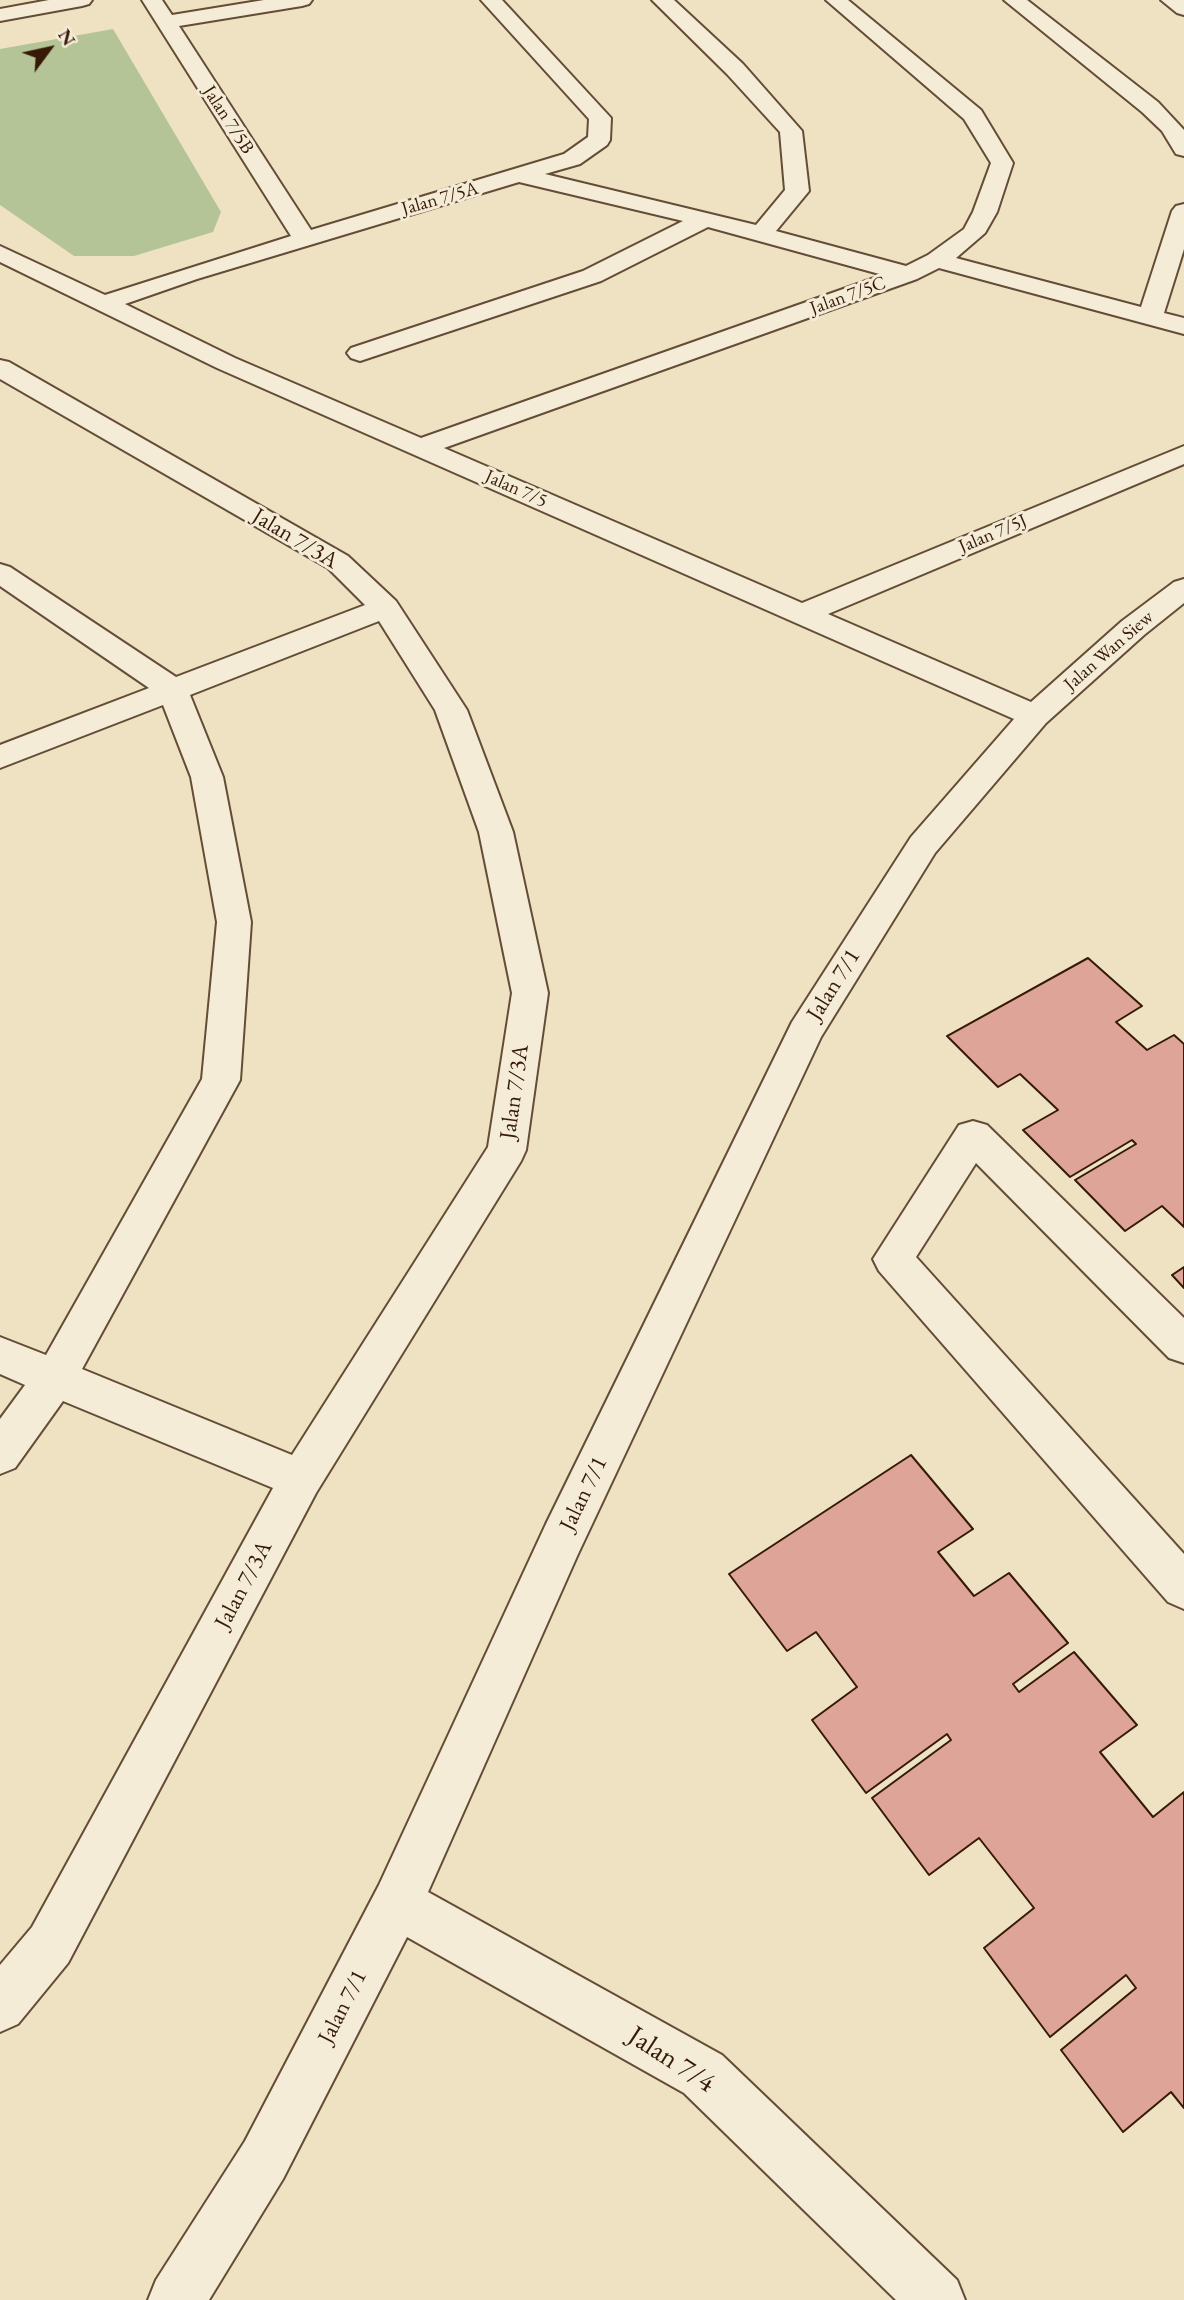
<!DOCTYPE html>
<style>
body{margin:0}
#map{position:relative;width:1184px;height:2300px;overflow:hidden;background:#eee2c2;font-family:"EB Garamond",serif}
canvas{display:block}
.north{position:absolute;left:14px;top:14px;width:70px;height:70px;-webkit-text-stroke:5px #f4ecd7;paint-order:stroke;rotate:57deg;font-size:19px;font-weight:700;line-height:28px;text-align:center;color:#361a07}
.north::after{content:'';display:block;margin:auto;width:24px;height:32px;background:#361a07;clip-path:polygon(50% 0,100% 100%,50% 72%,0 100%)}
</style>
<div id="map">
<canvas width="1184" height="2300"></canvas>
<div class="north">N</div>
</div>
<script>
const context = document.querySelector('canvas').getContext('2d');
context.lineJoin = 'round';
function fill(path, color) {
  context.fillStyle = color;
  context.fill(path, 'evenodd');
}
function poly(rows) {
  const path = new Path2D();
  for (const r of rows) {
    path.moveTo(r[0], r[1]);
    for (let i = 2; i < r.length; i += 2) path.lineTo(r[i], r[i + 1]);
  }
  return path;
}
function strokePath(path, color, width, dash) {
  context.strokeStyle = color;
  context.lineWidth = width;
  context.lineCap = dash ? 'butt' : 'round';
  context.setLineDash(dash || []);
  context.stroke(path);
}
function drawText(font, color, halo, rows, align = 'center') {
  context.font = font + ' "EB Garamond",serif';
  context.lineWidth = 6;
  context.setLineDash([]);
  context.textBaseline = 'middle';
  context.strokeStyle = halo;
  context.fillStyle = color;
  for (const [text, x, y, turn = 0] of rows) {
    context.save();
    context.translate(x, y);
    context.rotate((+turn || 0) * Math.PI / 180);
    context.textAlign = isNaN(turn) ? turn : align;
    if (halo) context.strokeText(text, 0, 0);
    context.fillText(text, 0, 0);
    context.restore();
  }
}
const green = poly([
 [113,29,221,212,213,232,134,256,74,256,0,205,0,49]
]);
const building = poly([
 [1088,958,1142,1006,1116,1022,1147,1050,1174,1035,1184,1044,1184,1227,1162,1206,1125,1231,1075,1180,1136,1144,1132,1140,1070,1177,1023,1130,1058,1110,1020,1074,998,1087,947,1036,1088,958],
 [1184,1267,1184,1288,1172,1275,1184,1267],
 [911,1455,973,1529,938,1552,974,1596,1009,1573,1068,1643,1013,1684,1019,1692,1074,1652,1137,1725,1100,1752,1153,1817,1184,1792,1184,2108,1171,2092,1123,2132,1061,2050,1136,1988,1126,1975,1050,2037,984,1948,1034,1908,979,1838,929,1875,872,1798,951,1740,947,1734,866,1793,812,1720,857,1687,816,1632,787,1651,729,1574,911,1455]
]);
const minor = poly([
 [49,0,92,0,89,4,82,6,0,21,0,9,49,0],
 [142,0,162,0,172,15,264,0,312,0,309,4,302,6,179,26,311,230,564,154,588,137,589,119,481,0,502,0,611,118,610,140,607,145,580,164,545,174,756,225,785,190,780,132,727,74,652,0,674,0,743,64,802,131,809,191,776,231,906,266,928,255,964,229,973,212,991,163,964,119,826,0,848,0,981,110,1013,163,997,212,985,233,956,258,1141,307,1172,211,1176,206,1184,204,1184,249,1164,313,1184,318,1184,334,939,268,917,279,444,448,802,603,1184,446,1184,464,828,614,1031,702,1122,621,1174,582,1184,579,1184,603,1144,635,1046,723,935,853,821,1037,578,1554,428,1892,722,2055,957,2280,965,2300,896,2300,684,2093,407,1937,283,2179,209,2300,148,2300,156,2280,245,2141,379,1885,546,1524,792,1022,911,837,1014,719,217,368,0,262,0,246,105,295,291,236,142,0],
 [519,182,683,221,583,271,351,348,347,353,351,358,360,361,369,358,601,281,708,227,883,275,421,438,235,358,125,304,197,279,519,182],
 [1004,0,1027,0,1158,102,1184,130,1184,156,1176,154,1162,131,1142,112,1004,0],
 [1161,0,1184,0,1184,15,1177,13,1161,0],
 [0,360,9,362,348,556,396,601,467,710,513,832,548,993,526,1150,521,1161,316,1493,68,1963,18,2024,0,2032,0,1965,32,1927,273,1488,63,1401,15,1468,0,1474,0,1419,25,1385,0,1374,0,1337,46,1355,202,1079,217,922,191,777,163,705,0,768,0,745,149,688,0,586,0,564,10,567,176,677,365,605,328,568,0,379,0,360],
 [379,621,435,710,479,832,512,993,488,1147,292,1455,82,1369,240,1080,251,922,223,777,190,695,379,621],
 [973,1121,987,1125,1184,1318,1184,1363,1169,1358,976,1163,916,1257,1184,1554,1184,1609,1168,1602,879,1271,873,1259,959,1125,973,1121]
]);
const farStreetnames = [
 ["Jalan 7/5B",228,120,57],
 ["Jalan 7/5A",440,199,-16],
 ["Jalan 7/5C",848,296,-20],
 ["Jalan 7/5",516,489,24],
 ["Jalan 7/5J",993,534,-23],
 ["Jalan Wan Siew",1109,651,-41]
];
const streetNames = [
 ["Jalan 7/3A",295,539,31],
 ["Jalan 7/1",834,985,-58],
 ["Jalan 7/3A",515,1092,-82],
 ["Jalan 7/1",584,1494,-64],
 ["Jalan 7/3A",244,1585,-62],
 ["Jalan 7/1",343,2007,-63]
];
const nearStreetnames = [
 ["Jalan 7/4",671,2060,33]
];
fill(green, '#b5c496');
fill(building, '#dea497');
strokePath(building, '#361a07', 2);
strokePath(minor, '#644c36', 4);
fill(minor, '#f4ecd7');
drawText('19px', '#361a07', '#f4ecd7', farStreetnames);
drawText('23px', '#361a07', '#f4ecd7', streetNames);
drawText('28px', '#361a07', '#f4ecd7', nearStreetnames);
</script>
